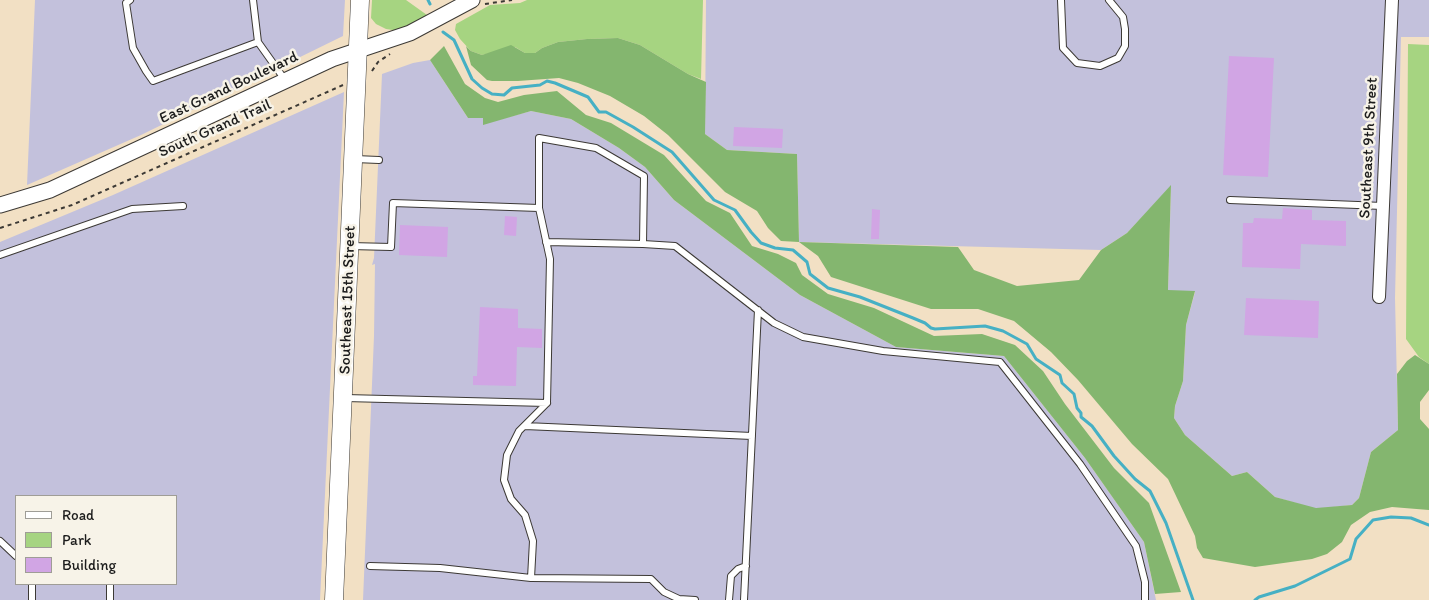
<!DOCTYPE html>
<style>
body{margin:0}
#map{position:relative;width:1429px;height:600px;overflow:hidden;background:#f2e0c4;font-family:Itim,sans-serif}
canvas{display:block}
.legend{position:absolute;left:15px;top:495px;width:162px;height:90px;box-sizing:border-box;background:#f7f3e8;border:1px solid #9f9d96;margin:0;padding:6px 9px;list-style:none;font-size:15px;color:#1c1c1c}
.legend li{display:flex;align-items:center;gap:10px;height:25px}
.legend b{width:25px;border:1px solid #9f9d96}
</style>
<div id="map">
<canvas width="1429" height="600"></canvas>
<ul class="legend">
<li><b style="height:6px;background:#fff"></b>Road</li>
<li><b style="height:14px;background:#a6d481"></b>Park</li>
<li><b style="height:14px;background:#d1a5e4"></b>Building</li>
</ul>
</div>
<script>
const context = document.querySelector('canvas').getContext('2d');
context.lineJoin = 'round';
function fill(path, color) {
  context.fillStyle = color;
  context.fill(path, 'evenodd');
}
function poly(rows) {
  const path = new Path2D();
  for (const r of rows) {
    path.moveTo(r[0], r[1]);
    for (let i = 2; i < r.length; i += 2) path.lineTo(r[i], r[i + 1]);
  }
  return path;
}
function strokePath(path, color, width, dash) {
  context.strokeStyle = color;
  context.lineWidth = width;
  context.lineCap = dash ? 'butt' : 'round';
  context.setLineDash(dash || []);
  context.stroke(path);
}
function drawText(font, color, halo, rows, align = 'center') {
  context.font = font + ' Itim,sans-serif';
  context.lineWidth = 5;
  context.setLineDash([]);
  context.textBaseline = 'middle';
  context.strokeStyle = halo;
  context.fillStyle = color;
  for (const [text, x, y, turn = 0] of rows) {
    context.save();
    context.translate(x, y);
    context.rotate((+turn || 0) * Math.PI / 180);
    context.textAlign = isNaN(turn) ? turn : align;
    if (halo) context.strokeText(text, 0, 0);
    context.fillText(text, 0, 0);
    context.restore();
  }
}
const industrial = poly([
 [35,0,345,0,343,36,141,135,27,185],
 [706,0,1429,0,1429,37,1401,37,1395,298,1398,430,1371,452,1359,498,1352,505,1316,509,1275,497,1247,472,1232,476,1185,435,1174,418,1175,406,1183,381,1186,325,1195,292,1168,291,1171,186,1127,233,1101,250,799,242,797,154,727,150,705,134],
 [430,60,468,118,483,118,483,124,531,111,571,119,619,148,645,167,674,200,800,295,896,347,1004,356,1085,458,1144,542,1156,600,363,600,374,336,375,264,372,265,374,258,382,74,413,63],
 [344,92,320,600,0,600,0,242,113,195],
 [16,496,176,496,176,584,16,584]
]);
const green = poly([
 [372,0,406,0,427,15,419,21,400,31,386,29,376,24,371,18],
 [527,0,703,0,701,79,688,74,640,45,618,38,587,39,558,42,542,48,535,53,525,53,515,47,482,55,471,51,460,39,455,30,456,24,490,5,520,3],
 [1408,44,1429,45,1429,364,1419,357,1406,339]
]);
const forest = poly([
 [618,38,640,45,688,74,706,82,705,134,727,150,797,154,799,242,958,247,974,270,1017,286,1079,280,1101,250,1127,233,1171,185,1168,290,1195,291,1186,325,1183,381,1175,406,1174,418,1185,435,1232,476,1247,472,1275,497,1316,508,1352,505,1359,498,1371,452,1398,430,1397,374,1407,361,1415,355,1429,364,1429,390,1420,402,1420,419,1429,429,1429,510,1392,507,1370,512,1351,525,1342,542,1327,554,1312,559,1255,567,1203,558,1197,548,1195,536,1168,479,1132,444,1078,380,1051,352,1014,321,978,309,931,309,831,277,818,256,799,242,781,241,768,228,757,211,725,192,668,135,644,116,610,96,578,83,559,78,518,81,492,81,487,80,471,65,466,46,471,51,482,55,511,45,525,53,535,53,542,48,558,42,587,39],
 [444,46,465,84,485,98,498,102,524,95,557,91,586,115,611,123,664,155,706,201,730,213,752,246,778,254,796,263,802,275,828,294,874,308,934,336,982,334,1015,345,1043,371,1065,404,1114,468,1149,503,1181,592,1155,594,1144,542,1085,458,1004,356,896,347,800,295,674,200,645,167,619,148,571,119,531,111,483,125,483,118,468,118,430,60]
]);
const stream = poly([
 [428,0,430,4],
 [443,32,454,40,472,79,482,88,492,94,504,95,512,88,540,85,547,81,555,83,588,97,599,112,606,112,633,127,672,152,714,200,735,210,751,232,761,243,775,248,793,250,807,262,810,274,828,288,860,297,913,318,925,323,931,328,935,329,985,326,1003,331,1027,344,1036,359,1060,375,1062,383,1074,394,1077,408,1081,413,1081,417,1092,426,1114,456,1135,479,1150,491,1166,523,1193,600],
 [1255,600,1259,597,1295,586,1350,559,1356,539,1373,520,1391,517,1411,518,1429,525]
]);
const building = poly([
 [1229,56,1274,58,1268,177,1223,175],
 [734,127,783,129,782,148,733,146],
 [1283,208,1312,210,1312,220,1346,221,1346,246,1301,244,1300,269,1242,267,1243,223,1253,223,1254,218,1282,219],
 [872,209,880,210,879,239,871,239],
 [505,216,517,217,516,236,504,235],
 [400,225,448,227,447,257,399,255],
 [1246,298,1319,301,1318,338,1244,335],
 [480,307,518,309,518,328,542,329,542,348,517,347,516,386,473,385,473,376,477,376]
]);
const path = poly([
 [485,4,512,0],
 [372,71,378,62,390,54],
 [0,228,72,205,343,85]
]);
const service = poly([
 [130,0,126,3,133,48,146,71,153,81,258,42],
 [253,0,258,42,285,80],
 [1061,0,1063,48,1077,63,1100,66,1118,58,1125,46,1125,29,1123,17,1109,0],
 [355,159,379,160],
 [1230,200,1383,206],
 [539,208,539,138,596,148,644,176,643,244,675,246,774,323,803,337,883,351,1000,362,1080,464,1136,546,1145,582,1145,600],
 [546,242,643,244],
 [0,255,132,209,183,206],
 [345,398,547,403,550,259,539,208,393,203,391,247,350,246],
 [547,403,519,431,507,455,504,480,511,499,525,515,533,541,531,578,651,579,664,592,679,599,695,600],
 [525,426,752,436],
 [0,541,16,556],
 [370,566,440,568,531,578],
 [110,584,110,600],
 [32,600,32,584],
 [729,600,731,576,738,569,746,566],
 [744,600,758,310]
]);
const minor = poly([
 [1379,297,1392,0]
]);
const tertiary = poly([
 [0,205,50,190,332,59,410,33,472,0]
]);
const secondary = poly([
 [334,600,360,0]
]);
const streetNames = [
 ["East Grand Boulevard",229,88,-25],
 ["South Grand Trail",215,129,-24],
 ["Southeast 9th Street",1369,148,-87],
 ["Southeast 15th Street",348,300,-88]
];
fill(industrial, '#c3c1dc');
fill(green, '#a6d481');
fill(forest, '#84b66f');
strokePath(stream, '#46b0c4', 3);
fill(building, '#d1a5e4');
strokePath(service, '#3c3935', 8);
strokePath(minor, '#3c3935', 14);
strokePath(tertiary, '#3c3935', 17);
strokePath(secondary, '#3c3935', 19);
strokePath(path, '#3c3935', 2, [4, 4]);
strokePath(service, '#fff', 6);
strokePath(minor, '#fff', 12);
strokePath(tertiary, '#fff', 15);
strokePath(secondary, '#fff', 18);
drawText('16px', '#1c1c1c', '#f7f3e8', streetNames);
</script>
